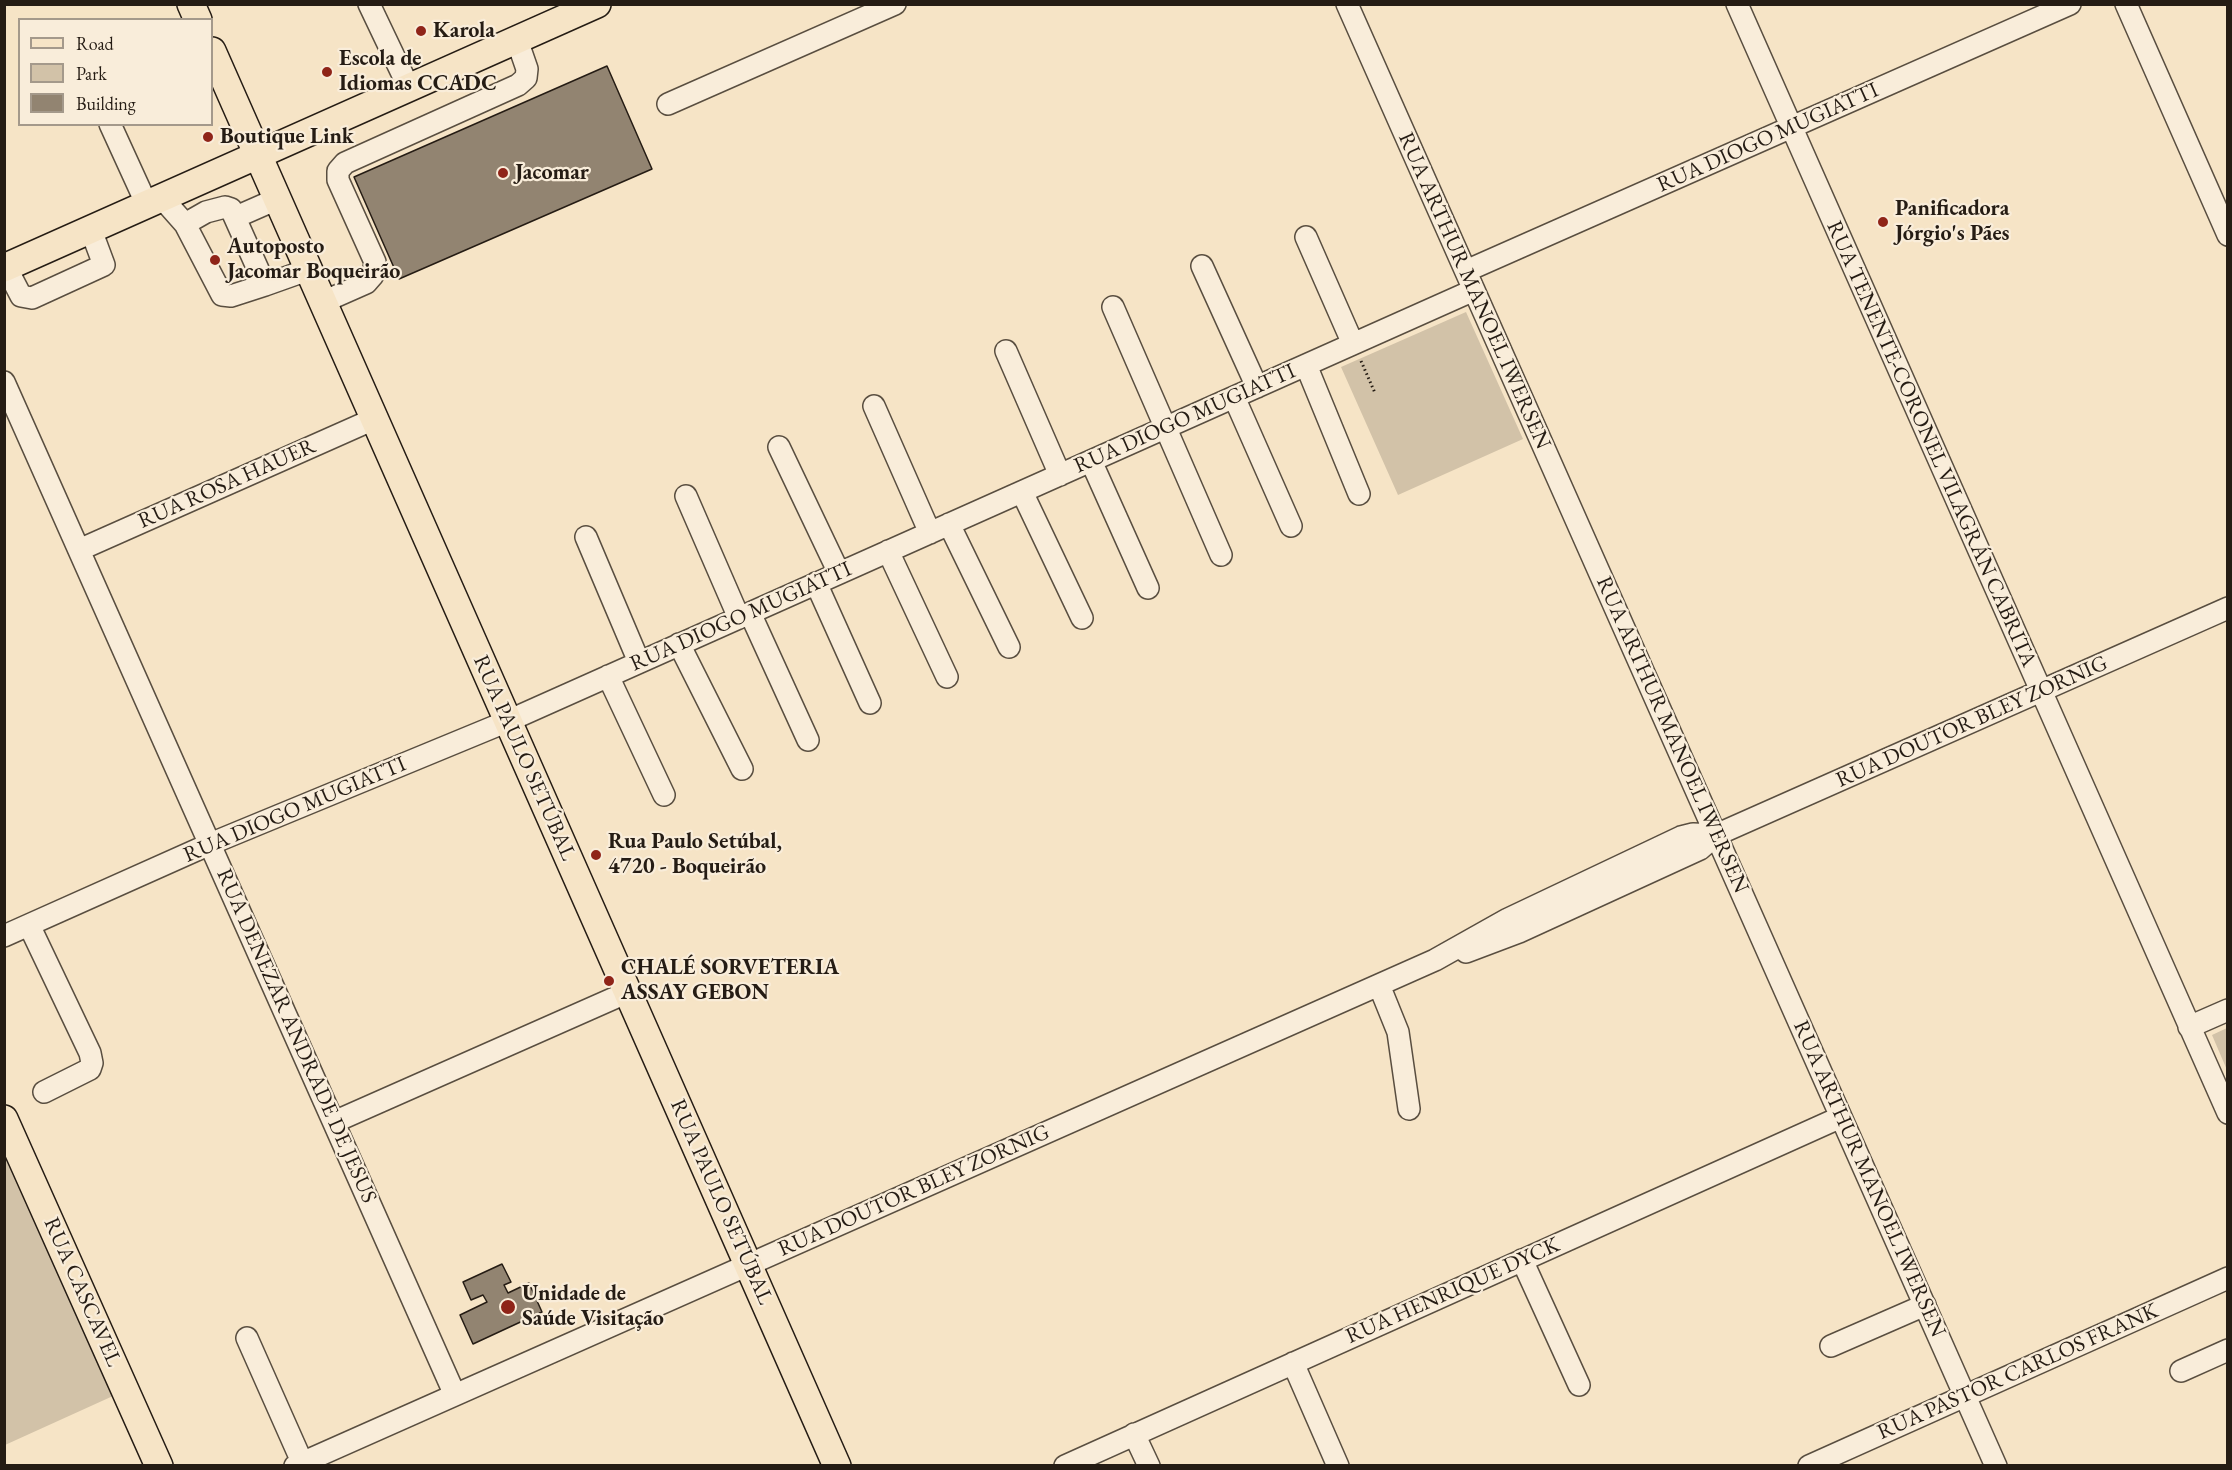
<!DOCTYPE html>
<meta charset="utf-8">
<style>
body{margin:0}
#map{position:relative;width:2232px;height:1470px;overflow:hidden;background:#f6e4c6;font-family:"EB Garamond",serif}
canvas{display:block}
.frame{position:absolute;inset:0;border:6px solid #251c14;pointer-events:none}
.legend{position:absolute;left:18px;top:18px;width:195px;height:108px;box-sizing:border-box;background:#f9edda;border:2px solid #a4998b;margin:0;padding:8px 10px;list-style:none;font-size:18px;color:#251c14}
.legend li{display:flex;align-items:center;gap:12px;height:30px}
.legend b{width:30px;border:2px solid #a4998b}
</style>
<div id="map">
<canvas width="2232" height="1470"></canvas>
<div class="frame"></div>
<ul class="legend">
<li><b style="height:8px;background:#f6e4c6"></b>Road</li>
<li><b style="height:16px;background:#d2c2a8"></b>Park</li>
<li><b style="height:16px;background:#928471"></b>Building</li>
</ul>
</div>
<script>
const context = document.querySelector('canvas').getContext('2d');
context.lineJoin = 'round';
function fill(path, color) {
  context.fillStyle = color;
  context.fill(path, 'evenodd');
}
function poly(rows) {
  const path = new Path2D();
  for (const r of rows) {
    path.moveTo(r[0], r[1]);
    for (let i = 2; i < r.length; i += 2) path.lineTo(r[i], r[i + 1]);
  }
  return path;
}
function strokePath(path, color, width, dash) {
  context.strokeStyle = color;
  context.lineWidth = width;
  context.lineCap = dash ? 'butt' : 'round';
  context.setLineDash(dash || []);
  context.stroke(path);
}
function drawText(font, color, halo, rows, align = 'center') {
  context.font = font + ' "EB Garamond",serif';
  context.lineWidth = 4.5;
  context.setLineDash([]);
  context.textBaseline = 'middle';
  context.strokeStyle = halo;
  context.fillStyle = color;
  for (const [text, x, y, turn = 0] of rows) {
    context.save();
    context.translate(x, y);
    context.rotate((+turn || 0) * Math.PI / 180);
    context.textAlign = isNaN(turn) ? turn : align;
    if (halo) context.strokeText(text, 0, 0);
    context.fillText(text, 0, 0);
    context.restore();
  }
}
const green = poly([
 [1466,312,1523,439,1398,495,1341,367],
 [2227,1028,2227,1070,2212,1035],
 [4,1108,135,1386,5,1445,4,1445]
]);
const building = poly([
 [607,66,652,169,399,279,354,177,607,66],
 [502,1264,511,1282,504,1285,508,1293,529,1283,542,1312,473,1344,460,1315,487,1302,483,1295,471,1300,463,1282,502,1264]
]);
const path = poly([
 [1361,361,1375,393]
]);
const minor = poly([
 [369,4,409,88],
 [1347,4,1996,1466],
 [1737,4,2228,1113],
 [2126,4,2228,235],
 [668,104,895,4],
 [110,124,147,205],
 [162,198,185,224,206,212,225,207,231,209,265,285,310,269],
 [236,217,277,199],
 [185,224,222,295,231,296,265,285],
 [1306,237,1353,344],
 [1202,266,1257,387],
 [6,267,21,296,32,298,104,265,91,230],
 [1466,271,2070,4],
 [323,302,366,283,373,275,375,262,338,180,338,171,345,163,518,85,526,78,527,69,517,40],
 [1113,307,1221,555],
 [1006,351,1060,475],
 [1306,365,1359,494],
 [4,382,455,1395],
 [1234,397,1291,526],
 [874,406,930,533],
 [779,447,839,573],
 [1091,461,1148,588],
 [1022,492,1082,618],
 [686,496,739,618],
 [949,524,1009,647],
 [586,537,639,662],
 [79,550,374,419],
 [888,551,947,677],
 [816,583,870,703],
 [750,613,808,740],
 [679,644,742,769],
 [608,676,664,795],
 [29,925,90,1053,92,1063,90,1069,44,1092],
 [4,936,210,844,508,721,1474,290],
 [1466,952,1519,932,1700,849,1716,835,2228,608],
 [1379,985,1398,1032,1409,1109],
 [2189,1027,2228,1010],
 [334,1122,628,992],
 [1522,1260,1579,1385],
 [247,1338,302,1462],
 [1831,1346,1925,1305],
 [1293,1363,1338,1466],
 [2181,1371,2228,1350],
 [1134,1434,1149,1466],
 [295,1466,1435,960,1508,919,1681,837,1693,834,1716,835],
 [1065,1466,1841,1117],
 [1809,1466,2228,1278]
]);
const major = poly([
 [191,4,198,20],
 [212,51,837,1466],
 [4,268,597,4],
 [4,1119,159,1466]
]);
const markers = [
 [421,31,6,"#8f2418"],
 [327,72,6,"#8f2418"],
 [208,137,6,"#8f2418"],
 [503,173,6,"#8f2418"],
 [1883,222,6,"#8f2418"],
 [215,260,6,"#8f2418"],
 [596,855,6,"#8f2418"],
 [609,981,6,"#8f2418"],
 [508,1307,8,"#8f2418"]
];
const poiNames = [
 ["Karola",433,31],
 ["Escola de",339,59],
 ["Idiomas CCADC",339,84],
 ["Boutique Link",220,137],
 ["Jacomar",515,173],
 ["Panificadora",1895,209],
 ["Jórgio's Pães",1895,234],
 ["Autoposto",227,247],
 ["Jacomar Boqueirão",227,272],
 ["Rua Paulo Setúbal,",608,842],
 ["4720 - Boqueirão",608,867],
 ["CHALÉ SORVETERIA",621,968],
 ["ASSAY GEBON",621,993],
 ["Unidade de",522,1294],
 ["Saúde Visitação",522,1319]
];
const streetNames = [
 ["RUA DIOGO MUGIATTI",1768,138,-24],
 ["RUA ARTHUR MANOEL IWERSEN",1474,291,66],
 ["RUA DIOGO MUGIATTI",1185,419,-24],
 ["RUA TENENTE-CORONEL VILAGRÁN CABRITA",1931,444,66],
 ["RUA ROSA HAUER",227,484,-24],
 ["RUA DIOGO MUGIATTI",741,617,-24],
 ["RUA DOUTOR BLEY ZORNIG",1972,722,-24],
 ["RUA ARTHUR MANOEL IWERSEN",1672,735,66],
 ["RUA PAULO SETÚBAL",524,758,66],
 ["RUA DIOGO MUGIATTI",295,810,-23],
 ["RUA DENEZAR ANDRADE DE JESUS",296,1036,66],
 ["RUA ARTHUR MANOEL IWERSEN",1869,1179,66],
 ["RUA DOUTOR BLEY ZORNIG",914,1191,-24],
 ["RUA PAULO SETÚBAL",721,1202,66],
 ["RUA HENRIQUE DYCK",1453,1291,-24],
 ["RUA CASCAVEL",82,1292,66],
 ["RUA PASTOR CARLOS FRANK",2018,1372,-24]
];
fill(green, '#d2c2a8');
fill(building, '#928471');
strokePath(building, '#251c14', 1.5);
strokePath(minor, '#594e40', 24);
strokePath(major, '#251c14', 30);
strokePath(path, '#251c14', 3, [1.5, 3]);
strokePath(minor, '#f9edda', 21);
strokePath(major, '#f6e4c6', 27);
for (const [x, y, r, color] of markers) {
  const dot = new Path2D();
  dot.arc(x, y, r, 0, 2 * Math.PI);
  context.fillStyle = color;
  context.fill(dot);
  strokePath(dot, '#f9edda', 2);
}
drawText('bold 22px', '#251c14', '#f9edda', poiNames, 'left');
drawText('22px', '#251c14', '#f9edda', streetNames);
</script>
